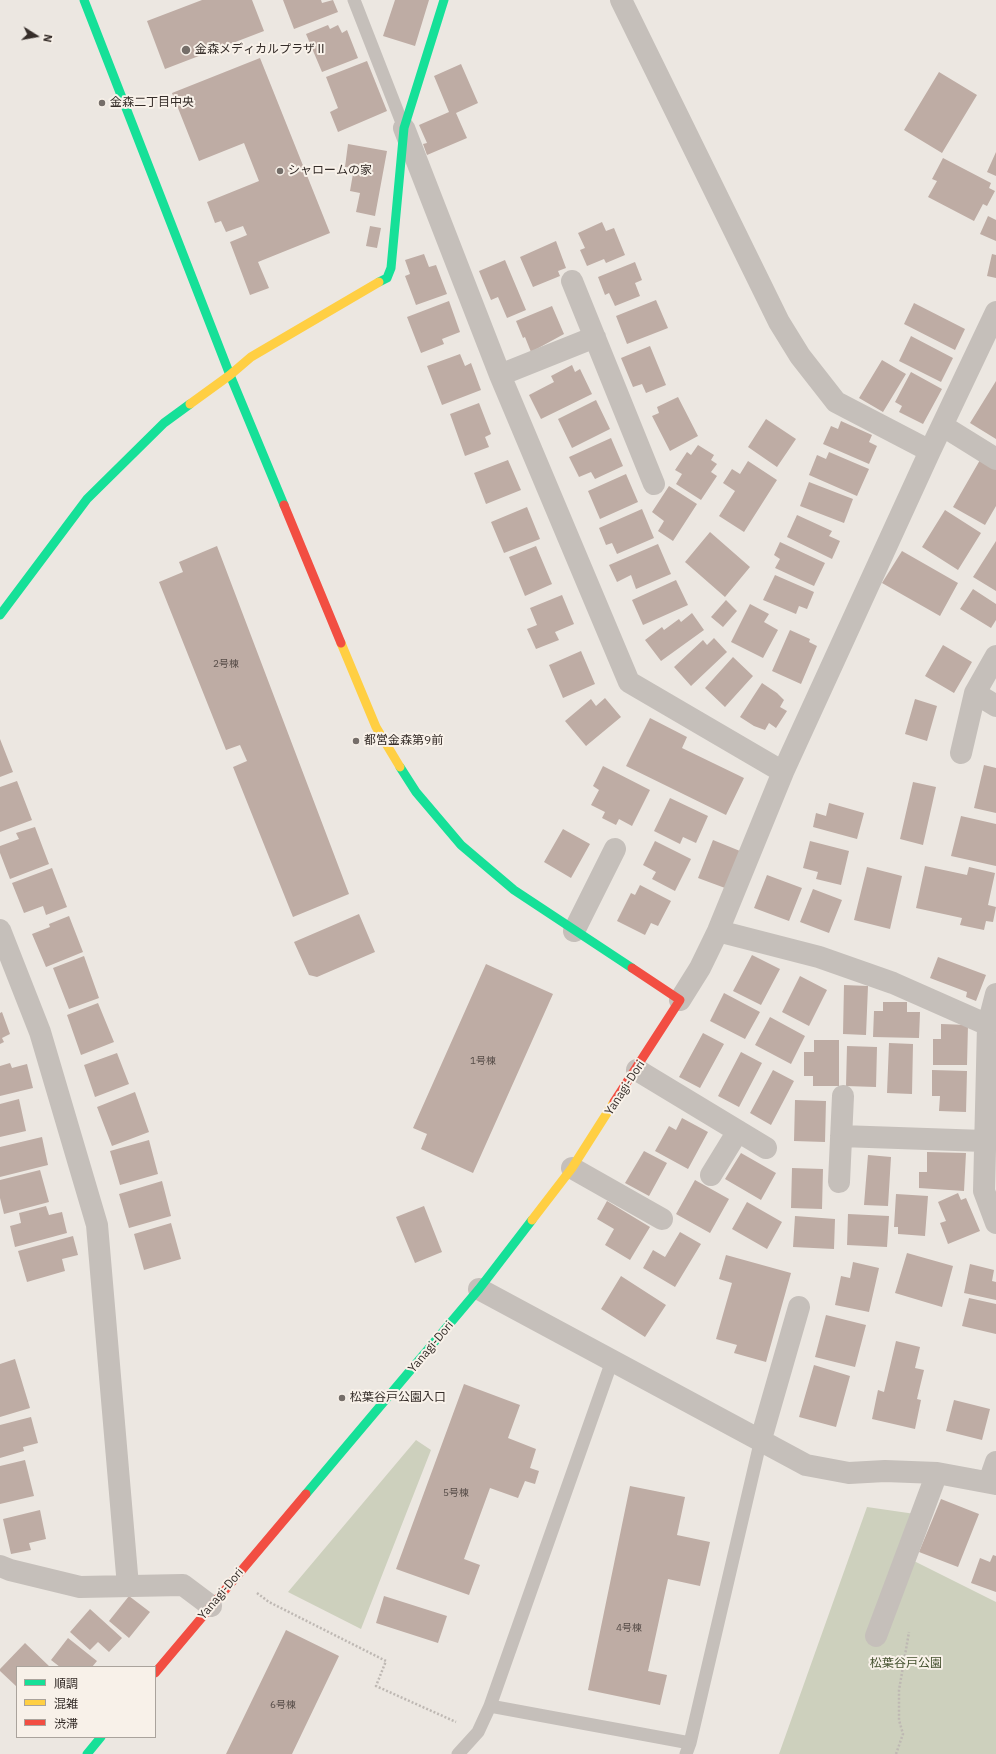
<!DOCTYPE html>
<meta charset="utf-8">
<style>
body{margin:0}
#map{position:relative;width:996px;height:1754px;overflow:hidden;background:#ece7e1;font-family:"IBM Plex Sans","Noto Sans JP",sans-serif}
canvas{display:block}
.legend{position:absolute;left:16px;top:1666px;width:140px;height:72px;box-sizing:border-box;background:#f8f1e9;border:1px solid #aaa39c;margin:0;padding:5px 7px;list-style:none;font-size:12px;color:#352d29}
.legend li{display:flex;align-items:center;gap:8px;height:20px}
.legend b{width:20px;border:1px solid #aaa39c}
.north{position:absolute;left:16px;top:16px;width:40px;height:40px;-webkit-text-stroke:3px #f8f1e9;paint-order:stroke;rotate:101deg;font-size:11px;font-weight:700;line-height:16px;text-align:center;color:#352d29}
.north::after{content:'';display:block;margin:auto;width:14px;height:18px;background:#352d29;clip-path:polygon(50% 0,100% 100%,50% 72%,0 100%)}
</style>
<div id="map">
<canvas width="996" height="1754"></canvas>
<ul class="legend">
<li><b style="height:5px;background:#16e098"></b>順調</li>
<li><b style="height:5px;background:#ffcf43"></b>混雑</li>
<li><b style="height:5px;background:#f24e42"></b>渋滞</li>
</ul>
<div class="north">N</div>
</div>
<script>
const context = document.querySelector('canvas').getContext('2d');
context.lineJoin = 'round';
function fill(path, color) {
  context.fillStyle = color;
  context.fill(path, 'evenodd');
}
function poly(rows) {
  const path = new Path2D();
  for (const r of rows) {
    path.moveTo(r[0], r[1]);
    for (let i = 2; i < r.length; i += 2) path.lineTo(r[i], r[i + 1]);
  }
  return path;
}
function strokePath(path, color, width, dash) {
  context.strokeStyle = color;
  context.lineWidth = width;
  context.lineCap = dash ? 'butt' : 'round';
  context.setLineDash(dash || []);
  context.stroke(path);
}
function drawText(font, color, halo, rows, align = 'center') {
  context.font = font + ' "IBM Plex Sans","Noto Sans JP",sans-serif';
  context.lineWidth = 4;
  context.setLineDash([]);
  context.textBaseline = 'middle';
  context.strokeStyle = halo;
  context.fillStyle = color;
  for (const [text, x, y, turn = 0] of rows) {
    context.save();
    context.translate(x, y);
    context.rotate((+turn || 0) * Math.PI / 180);
    context.textAlign = isNaN(turn) ? turn : align;
    if (halo) context.strokeText(text, 0, 0);
    context.fillText(text, 0, 0);
    context.restore();
  }
}
const green = poly([
 [416,1440,431,1450,361,1629,288,1592],
 [867,1507,915,1514,902,1555,996,1602,996,1754,779,1754]
]);
const building = poly([
 [202,0,252,0,264,31,165,69,147,21],
 [283,0,321,0,322,3,333,0,338,12,294,29],
 [395,0,429,0,415,46,383,36],
 [328,25,330,29,338,25,342,33,347,30,358,58,322,72,306,34],
 [260,58,330,233,258,262,269,288,250,295,230,242,247,235,243,226,226,232,221,221,215,223,207,202,259,181,244,143,199,161,172,93],
 [367,61,387,111,338,132,330,112,338,108,326,77],
 [461,64,478,103,456,113,467,138,427,155,423,144,427,143,419,125,449,112,434,76],
 [939,72,977,95,942,153,904,130],
 [348,144,387,151,375,216,356,212,360,193,350,191,354,168,345,167],
 [996,152,996,176,987,172],
 [943,158,991,183,989,188,995,191,987,206,983,204,974,221,928,197,937,181,932,179],
 [988,216,996,220,996,241,980,234],
 [602,222,606,231,614,228,625,255,606,263,604,259,587,266,580,250,585,248,578,233],
 [370,226,381,228,377,248,366,246],
 [556,241,566,268,558,271,560,276,533,287,520,257],
 [424,254,429,267,436,265,447,294,416,305,405,276,410,274,405,260],
 [992,254,996,255,996,278,987,276],
 [505,260,526,310,507,318,498,297,491,300,479,271],
 [635,262,642,280,635,283,640,296,615,306,609,293,605,295,598,277],
 [656,300,668,328,627,344,616,316],
 [449,301,460,332,442,339,444,344,421,353,407,317],
 [914,303,965,329,955,350,904,324],
 [552,306,564,334,531,352,525,337,523,338,516,321],
 [911,336,953,358,941,382,899,361],
 [650,346,666,385,646,393,642,384,633,387,621,358],
 [460,354,465,366,471,363,481,390,442,405,427,366],
 [882,360,906,374,883,412,859,398],
 [572,365,575,372,580,369,592,394,541,419,529,395,554,382,551,376],
 [911,372,942,389,923,424,899,412,902,406,895,402],
 [996,381,996,439,970,423],
 [678,397,698,436,670,451,652,416,659,413,657,407],
 [596,400,610,429,572,448,558,419],
 [479,403,491,434,485,437,489,447,465,456,450,414],
 [766,419,796,439,777,467,748,447],
 [841,421,872,435,869,442,877,446,869,464,823,444,831,426,838,429],
 [611,438,623,466,595,479,591,472,579,477,569,457],
 [698,445,714,455,711,460,717,464,711,472,717,476,701,500,676,484,682,474,675,470,687,452,691,455],
 [829,452,869,469,857,496,809,475,817,455,826,459],
 [508,460,521,490,486,504,474,473],
 [980,460,996,469,996,506,985,525,953,507],
 [748,461,777,480,744,532,719,516,735,491,723,483,732,469,740,474],
 [626,474,638,502,600,519,588,491],
 [809,482,853,499,844,523,800,506],
 [669,486,697,504,673,541,658,531,664,521,652,512],
 [527,507,540,539,504,553,491,522],
 [642,509,654,538,617,554,612,543,606,545,599,528],
 [945,510,981,533,958,570,922,547],
 [797,515,832,531,829,536,840,541,832,559,787,537],
 [710,532,750,567,725,597,685,562],
 [996,541,996,591,973,577],
 [780,542,825,563,814,586,775,568,780,559,774,555],
 [658,544,671,574,636,589,631,575,617,582,609,565],
 [217,546,349,894,293,917,233,767,247,761,240,745,226,750,159,582,183,572,179,562],
 [536,546,552,584,525,596,509,557],
 [902,551,958,583,940,616,882,583],
 [775,575,814,592,807,609,799,606,796,614,763,600],
 [676,580,688,605,643,625,632,600],
 [973,589,996,604,996,620,991,628,960,609],
 [562,595,574,624,555,632,559,640,536,649,527,629,537,625,530,608],
 [726,600,737,611,723,627,711,617],
 [750,604,769,614,764,622,778,630,763,658,731,642],
 [692,613,704,630,661,661,645,640,662,627,664,630,679,619,681,622],
 [790,630,810,639,809,642,817,646,801,684,772,671],
 [714,638,727,652,691,686,674,667,703,640,707,645],
 [943,645,972,662,954,693,925,676],
 [581,651,595,684,563,698,549,665],
 [733,657,753,676,725,707,705,688],
 [762,683,777,693,784,700,780,707,787,711,776,728,769,723,765,730,754,726,740,717],
 [605,698,621,717,586,746,565,721,591,699,596,706],
 [915,699,937,706,927,741,905,734],
 [650,718,687,737,682,748,744,778,726,815,626,766],
 [0,739,13,772,0,777],
 [984,765,996,768,996,813,974,808],
 [603,766,650,790,632,826,619,819,616,825,602,818,605,812,591,805,599,790,593,786],
 [17,781,32,820,0,832,0,787],
 [913,782,936,787,923,845,900,839],
 [670,798,708,816,696,843,683,837,680,844,654,831],
 [829,803,864,813,857,839,813,827,816,813,826,816],
 [961,816,996,824,996,866,951,856],
 [35,827,49,864,10,879,0,853,0,846,19,839,16,833],
 [563,829,590,844,571,878,544,862],
 [713,840,740,851,725,888,698,878],
 [655,841,691,859,675,891,652,879,656,872,643,865],
 [810,841,849,851,841,885,816,879,818,872,803,868],
 [925,866,967,875,969,867,995,873,988,905,996,907,993,922,986,921,984,930,960,925,962,918,916,908],
 [867,867,902,876,890,929,854,920],
 [52,868,67,907,46,915,43,906,24,913,12,883],
 [767,875,802,888,789,921,754,908],
 [640,885,671,901,658,926,651,923,645,935,617,921,631,893,635,895],
 [813,889,842,900,829,933,800,922],
 [359,914,375,952,317,977,309,975,294,942],
 [69,916,83,952,46,967,32,934,50,927,49,924],
 [752,955,780,969,761,1005,733,991],
 [84,956,99,998,69,1009,53,968],
 [938,957,986,975,976,1001,966,997,967,992,930,978],
 [486,964,553,994,473,1173,421,1149,427,1134,413,1128],
 [800,976,827,990,809,1026,782,1012],
 [844,985,868,986,866,1035,843,1034],
 [724,993,760,1012,745,1039,710,1021],
 [883,1002,907,1002,907,1012,920,1012,919,1038,873,1037,874,1011,883,1011],
 [98,1003,114,1042,81,1055,67,1015],
 [2,1012,10,1034,2,1038,4,1042,0,1044,0,1013],
 [770,1017,805,1036,791,1064,755,1045],
 [941,1024,968,1025,967,1065,933,1065,933,1039,941,1039],
 [703,1033,724,1044,700,1088,679,1077],
 [814,1040,839,1040,839,1086,813,1086,813,1076,804,1076,804,1052,814,1052],
 [889,1043,913,1044,912,1094,887,1093],
 [847,1046,877,1047,876,1087,846,1086],
 [741,1052,762,1063,739,1107,718,1096],
 [117,1053,129,1084,95,1097,84,1065],
 [10,1063,12,1068,27,1064,33,1088,0,1096,0,1066],
 [773,1070,794,1081,771,1125,750,1113],
 [932,1070,967,1071,966,1112,939,1111,940,1096,932,1096],
 [135,1092,149,1132,112,1146,97,1107],
 [19,1099,26,1131,0,1137,0,1104],
 [795,1100,826,1101,825,1142,794,1141],
 [682,1118,708,1132,688,1169,655,1151,669,1126,676,1130],
 [42,1137,48,1165,0,1177,0,1147],
 [149,1140,158,1174,120,1185,110,1151],
 [644,1151,667,1163,649,1196,625,1183],
 [927,1152,966,1153,964,1191,919,1188,919,1172,927,1172],
 [741,1153,776,1173,761,1200,725,1179],
 [868,1155,891,1157,888,1206,864,1205],
 [792,1168,823,1169,822,1209,791,1208],
 [40,1170,49,1202,4,1214,0,1198,0,1180],
 [695,1180,729,1199,710,1233,676,1214],
 [162,1181,171,1216,129,1228,119,1194],
 [958,1193,961,1200,966,1198,980,1231,948,1244,940,1223,946,1221,938,1202],
 [896,1194,928,1196,925,1236,898,1234,898,1227,894,1227],
 [607,1201,650,1227,630,1260,605,1245,614,1229,597,1219],
 [747,1202,782,1222,767,1249,732,1229],
 [46,1206,49,1215,62,1212,67,1233,15,1247,10,1226,21,1223,19,1213],
 [424,1206,442,1252,415,1263,396,1217],
 [848,1214,889,1216,887,1247,847,1245],
 [795,1216,835,1219,834,1249,793,1247],
 [171,1223,181,1259,144,1270,134,1234],
 [680,1232,701,1244,675,1287,643,1268,653,1250,665,1257],
 [73,1236,78,1255,62,1259,65,1271,27,1282,18,1251],
 [907,1253,953,1266,942,1307,895,1293],
 [726,1255,791,1273,766,1362,734,1353,737,1345,716,1339,732,1283,719,1279],
 [853,1262,879,1268,869,1312,835,1305,841,1276,850,1278],
 [970,1264,994,1270,992,1281,996,1282,996,1300,964,1293],
 [621,1276,666,1305,645,1337,601,1309],
 [969,1298,996,1304,996,1334,962,1326],
 [826,1315,866,1325,855,1367,815,1357],
 [896,1341,920,1347,915,1368,924,1370,917,1399,921,1400,915,1429,872,1419,878,1390,884,1392],
 [15,1359,30,1408,0,1417,0,1364],
 [814,1365,850,1376,836,1427,799,1417],
 [464,1384,520,1405,508,1438,536,1449,530,1468,539,1471,535,1484,525,1481,518,1498,490,1488,464,1559,480,1565,469,1595,396,1569],
 [954,1400,990,1409,982,1440,946,1431],
 [31,1417,38,1443,23,1447,24,1451,0,1458,0,1425],
 [25,1460,34,1496,0,1504,0,1466],
 [630,1486,685,1497,677,1535,710,1542,700,1586,668,1579,648,1671,667,1675,660,1705,588,1690],
 [941,1499,979,1514,958,1567,919,1552],
 [40,1510,46,1539,29,1543,31,1550,11,1554,3,1519],
 [993,1555,996,1556,996,1592,971,1583,980,1558,990,1562],
 [129,1596,150,1612,129,1638,109,1621],
 [384,1596,447,1616,438,1643,376,1623],
 [90,1609,122,1638,109,1652,98,1642,90,1650,70,1632],
 [286,1630,339,1656,292,1754,226,1754],
 [68,1638,97,1661,92,1667,60,1667,51,1660],
 [25,1643,50,1667,17,1667,17,1687,0,1671,0,1669]
]);
const path = poly([
 [257,1593,269,1602,386,1661,376,1686,456,1722],
 [896,1754,903,1734,899,1720,899,1690,909,1632]
]);
const lane = poly([
 [354,0,404,128],
 [490,1706,690,1743],
 [458,1754,478,1732,490,1706,612,1361],
 [686,1754,690,1743,761,1439]
]);
const street = poly([
 [621,0,779,322,800,356,836,402,930,451],
 [404,128,500,375,629,682,783,772],
 [572,281,654,484],
 [500,375,595,337],
 [943,426,996,459],
 [975,693,996,706],
 [961,753,975,693,996,656],
 [0,930,40,1032,97,1225,128,1586],
 [574,931,615,849],
 [718,931,819,957,893,983,988,1025],
 [996,994,988,1025,984,1191,996,1223],
 [680,1000,700,968,718,931,783,772,930,451,996,312],
 [637,1070,766,1148],
 [841,1136,984,1141],
 [572,1168,662,1219],
 [711,1175,738,1131],
 [839,1182,843,1096],
 [479,1289,806,1465,849,1473,885,1471,937,1473,996,1484],
 [761,1439,799,1307],
 [989,1482,996,1462],
 [0,1566,10,1570,80,1587,183,1585,211,1606],
 [876,1636,937,1473]
]);
const fast = poly([
 [84,0,230,375,284,505],
 [379,282,387,278,391,268,404,128,444,0],
 [0,615,87,499,164,423,190,404],
 [400,767,416,792,461,845,514,890,632,968],
 [306,1494,479,1289,532,1220],
 [87,1754,101,1737]
]);
const slow = poly([
 [190,404,230,375,251,357,379,282],
 [341,643,376,727,400,767],
 [532,1220,572,1168,614,1102]
]);
const jam = poly([
 [284,505,341,643],
 [614,1102,680,1000,632,968],
 [155,1673,306,1494]
]);
const markers = [
 [186,50,5,"#756e69"],
 [102,103,4,"#756e69"],
 [280,171,4,"#756e69"],
 [356,741,4,"#756e69"],
 [342,1398,4,"#756e69"]
];
const numberNames = [
 ["2号棟",226,664],
 ["1号棟",483,1061],
 ["5号棟",456,1493],
 ["4号棟",629,1628],
 ["6号棟",283,1705]
];
const poiNames = [
 ["金森メディカルプラザⅡ",195,50],
 ["金森二丁目中央",110,103],
 ["シャロームの家",288,171],
 ["都営金森第9前",364,741],
 ["松葉谷戸公園入口",350,1398]
];
const streetNames = [
 ["Yanagi-Dori",625,1088,-57],
 ["Yanagi-Dori",431,1347,-50],
 ["Yanagi-Dori",221,1594,-50]
];
const parkNames = [
 ["松葉谷戸公園",906,1664]
];
fill(green, '#cdd0bd');
fill(building, '#beaca4');
strokePath(path, '#beb8b3', 2.5, [2, 2]);
strokePath(lane, '#c5bfba', 13);
strokePath(street, '#c5bfba', 22);
strokePath(fast, '#16e098', 9);
strokePath(slow, '#ffcf43', 9);
strokePath(jam, '#f24e42', 9);
for (const [x, y, r, color] of markers) {
  const dot = new Path2D();
  dot.arc(x, y, r, 0, 2 * Math.PI);
  context.fillStyle = color;
  context.fill(dot);
  strokePath(dot, '#f8f1e9', 1.5);
}
drawText('10px', '#574d48', null, numberNames);
drawText('12px', '#352d29', '#f8f1e9', poiNames, 'left');
drawText('12px', '#352d29', '#f8f1e9', streetNames);
drawText('12px', '#44512f', '#f8f1e9', parkNames);
</script>
